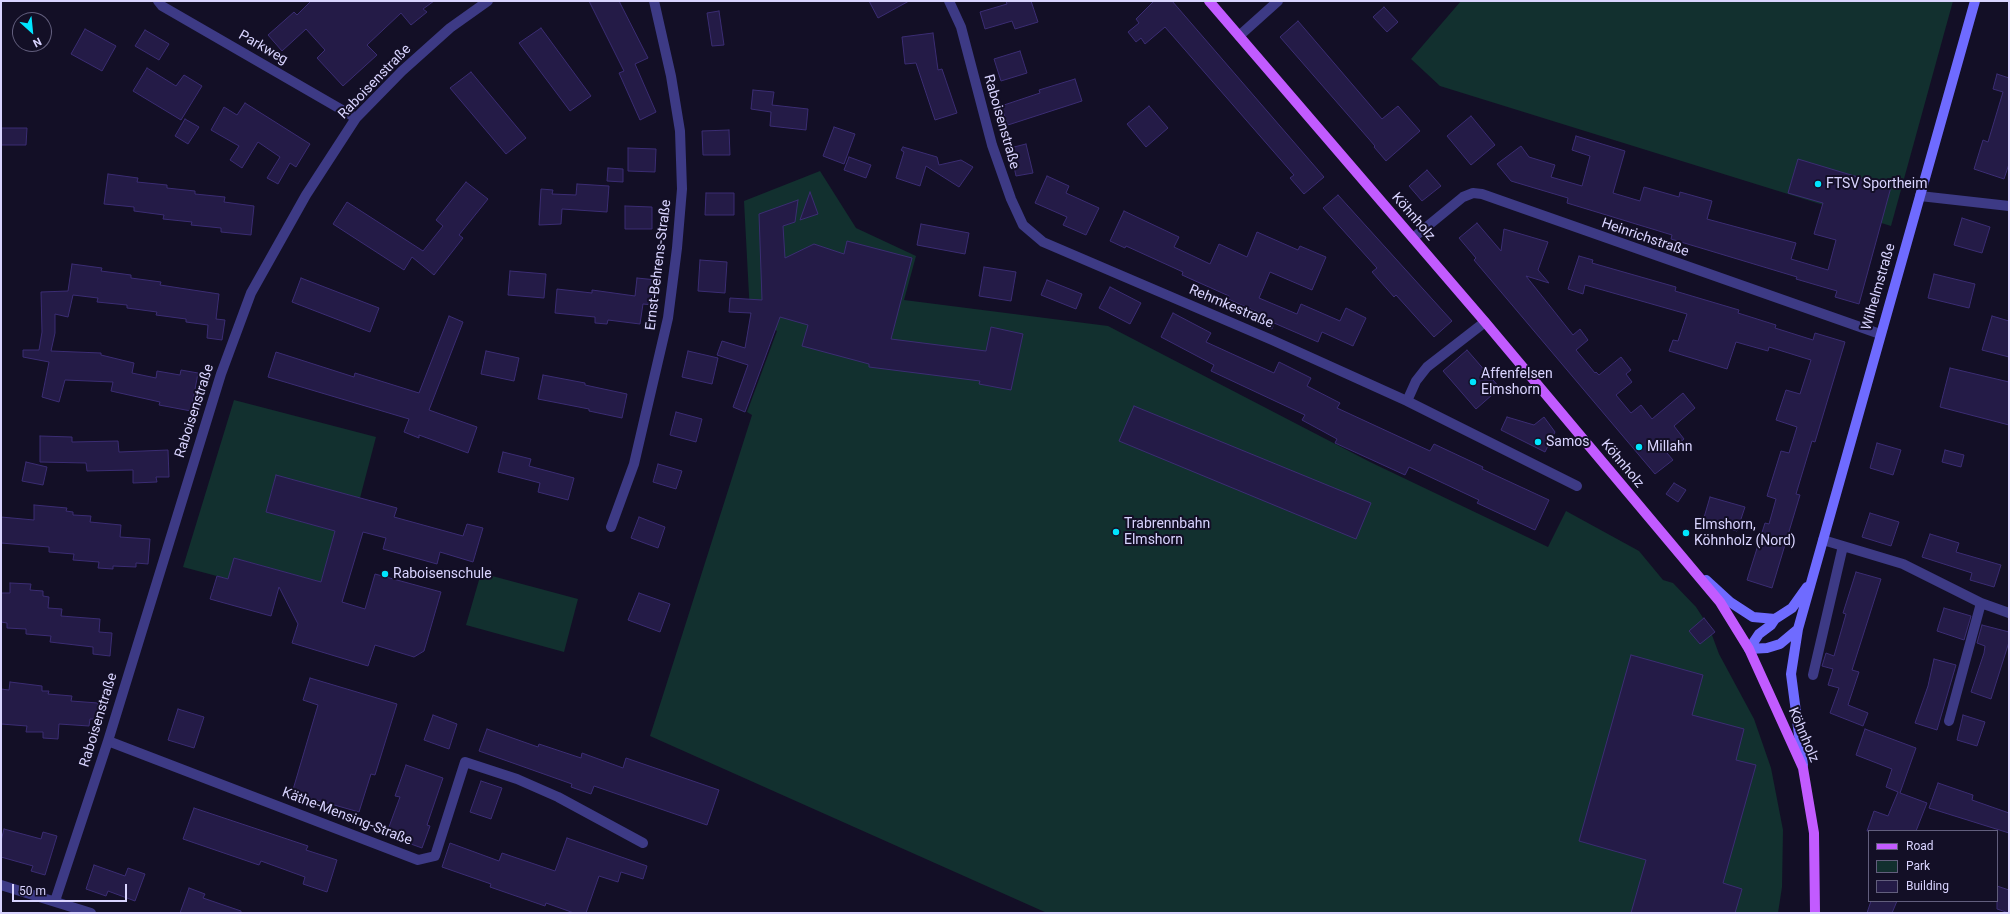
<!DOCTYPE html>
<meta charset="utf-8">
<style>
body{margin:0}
#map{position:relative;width:2010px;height:914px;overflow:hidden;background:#130f26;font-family:Roboto,sans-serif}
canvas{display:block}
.frame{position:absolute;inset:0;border:2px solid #d9d4ff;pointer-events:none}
.legend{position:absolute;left:1868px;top:830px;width:130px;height:72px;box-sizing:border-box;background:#130f26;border:1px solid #625e7d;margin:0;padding:5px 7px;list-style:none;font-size:12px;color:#d9d4ff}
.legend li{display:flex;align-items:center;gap:8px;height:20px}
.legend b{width:20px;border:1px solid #625e7d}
.north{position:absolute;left:12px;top:12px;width:40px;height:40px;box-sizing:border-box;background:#130f26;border:1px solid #625e7d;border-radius:50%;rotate:153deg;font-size:11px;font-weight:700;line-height:16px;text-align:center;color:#d9d4ff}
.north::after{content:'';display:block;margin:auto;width:14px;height:18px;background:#00e5ff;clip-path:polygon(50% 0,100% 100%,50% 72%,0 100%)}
.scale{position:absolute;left:12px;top:884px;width:115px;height:18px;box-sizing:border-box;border:2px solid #d9d4ff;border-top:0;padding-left:5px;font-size:12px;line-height:14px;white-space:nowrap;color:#d9d4ff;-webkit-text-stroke:3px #130f26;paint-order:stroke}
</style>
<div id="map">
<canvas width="2010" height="914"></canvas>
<div class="frame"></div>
<ul class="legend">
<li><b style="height:5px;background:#c25bff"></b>Road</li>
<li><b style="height:11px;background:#12302f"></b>Park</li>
<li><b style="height:11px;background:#241b47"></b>Building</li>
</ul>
<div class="north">N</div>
<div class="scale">50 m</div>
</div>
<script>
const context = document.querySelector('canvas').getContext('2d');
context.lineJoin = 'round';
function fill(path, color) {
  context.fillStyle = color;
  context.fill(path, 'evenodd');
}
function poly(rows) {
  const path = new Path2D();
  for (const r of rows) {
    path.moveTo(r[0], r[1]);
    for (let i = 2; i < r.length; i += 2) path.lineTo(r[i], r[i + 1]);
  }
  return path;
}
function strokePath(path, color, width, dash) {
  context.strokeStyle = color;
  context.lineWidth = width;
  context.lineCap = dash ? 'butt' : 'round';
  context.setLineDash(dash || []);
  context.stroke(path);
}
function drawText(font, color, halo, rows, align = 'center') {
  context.font = font + ' Roboto,sans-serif';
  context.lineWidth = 4;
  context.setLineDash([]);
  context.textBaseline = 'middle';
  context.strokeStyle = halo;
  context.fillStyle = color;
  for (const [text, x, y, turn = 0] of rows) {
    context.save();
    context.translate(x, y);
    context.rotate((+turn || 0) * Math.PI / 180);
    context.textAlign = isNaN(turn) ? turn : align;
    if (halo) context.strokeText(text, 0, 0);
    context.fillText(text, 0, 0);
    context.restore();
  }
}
const green = poly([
 [1461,1,1953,1,1891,226,1440,86,1411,59],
 [820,171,856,228,916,256,904,300,1108,326,1370,462,1548,547,1566,511,1639,551,1663,580,1673,583,1696,607,1709,627,1719,654,1754,719,1771,768,1783,830,1782,887,1778,913,1047,913,650,736,752,415,747,412,777,331,750,314,744,201],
 [234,400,376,437,360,498,276,476,266,512,335,531,321,582,234,558,228,579,183,567],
 [481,573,578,599,564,652,466,625]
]);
const building = poly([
 [311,1,434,1,423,9,427,12,411,25,401,13,367,45,377,55,343,86,317,58,325,50,306,29,282,51,268,35,294,12,297,15,311,1],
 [589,1,619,1,648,58,635,64,656,112,640,120,619,73,624,71,589,1],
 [869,1,909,1,878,18,869,1],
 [1006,1,1031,1,1038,22,1015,29,1012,21,985,29,980,12,1007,4,1006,1],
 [1154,1,1172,1,1324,177,1304,194,1290,178,1294,175,1165,27,1145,44,1141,38,1136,42,1128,32,1139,23,1136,19,1154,1],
 [1384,7,1398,22,1387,32,1373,17,1384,7],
 [719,11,724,45,712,46,707,13,719,11],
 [1298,21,1382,119,1398,106,1420,131,1386,161,1374,147,1375,146,1280,37,1298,21],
 [541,28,591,96,570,111,519,43,541,28],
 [85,29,116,46,102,71,71,54,85,29],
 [145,30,169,44,159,60,135,46,145,30],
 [933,33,938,70,942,69,957,113,935,120,916,63,905,64,902,37,933,33],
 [1020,51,1027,73,1001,81,994,59,1020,51],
 [147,68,176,86,184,75,202,86,181,120,133,91,147,68],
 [471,72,526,138,506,154,450,88,471,72],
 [1997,74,2009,78,2009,164,2004,179,1974,169,1983,140,1988,142,2003,92,1993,89,1997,74],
 [1075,79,1082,101,1008,125,1001,106,1040,93,1039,90,1075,79],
 [753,90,774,92,772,105,808,109,806,130,770,126,771,112,751,109,753,90],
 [245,103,310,144,296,167,290,163,278,184,267,178,280,157,258,142,242,168,230,160,239,146,211,130,224,107,237,115,245,103],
 [1149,106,1168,128,1146,147,1127,124,1149,106],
 [1471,116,1495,145,1471,165,1447,136,1471,116],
 [185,119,199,127,188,144,175,136,185,119],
 [834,127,855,134,844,164,823,156,834,127],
 [1,128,27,128,26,145,1,145,1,128],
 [729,130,730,155,703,155,702,131,729,130],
 [1576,136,1625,151,1613,193,1640,201,1644,187,1679,197,1680,192,1712,201,1707,219,1796,243,1791,259,1828,270,1836,240,1814,234,1823,203,1788,193,1798,159,1891,187,1859,304,1835,297,1837,291,1796,279,1797,277,1671,239,1672,235,1567,203,1568,198,1511,181,1497,164,1521,146,1529,157,1555,165,1551,177,1582,186,1590,156,1572,150,1576,136],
 [1026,144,1033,173,1016,176,1010,148,1026,144],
 [903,147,937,157,939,165,961,160,973,167,959,187,926,166,920,186,896,178,904,152,901,150,903,147],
 [628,148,656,149,655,172,628,171,628,148],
 [849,157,871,165,866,178,844,170,849,157],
 [608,168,623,169,623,182,607,181,608,168],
 [1427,170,1441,186,1422,201,1409,186,1427,170],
 [108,174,138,178,137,182,167,185,167,188,195,191,195,194,225,197,224,202,254,206,251,235,221,232,221,228,191,225,192,222,163,219,164,215,134,211,134,207,104,204,108,174],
 [1047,176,1069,186,1066,193,1099,208,1086,235,1063,225,1067,217,1035,203,1047,176],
 [466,182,488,199,459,235,463,238,434,275,412,257,404,270,333,224,347,202,423,251,443,226,436,220,466,182],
 [577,184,609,186,607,212,562,209,561,224,539,225,541,189,553,190,552,194,576,195,577,184],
 [810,192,818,214,800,220,810,192],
 [706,193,734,193,734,215,705,215,706,193],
 [1338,195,1452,321,1434,337,1396,295,1394,297,1372,272,1377,268,1323,208,1338,195],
 [798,200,795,222,783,226,785,258,814,244,844,254,847,241,912,258,891,339,986,351,991,327,1023,334,1011,390,979,384,980,381,869,367,869,364,802,346,808,325,780,317,745,412,733,407,748,365,717,355,722,341,745,348,751,313,729,312,730,298,762,300,759,214,798,200],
 [625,206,652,207,652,229,625,229,625,206],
 [1124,211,1179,237,1174,247,1210,264,1219,244,1247,257,1257,232,1298,250,1300,246,1326,257,1312,290,1270,272,1259,298,1297,314,1301,304,1340,321,1346,308,1366,318,1353,346,1322,332,1318,342,1274,323,1272,329,1260,324,1264,315,1228,299,1229,296,1182,275,1183,272,1126,246,1125,248,1110,241,1124,211],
 [1962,218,1990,227,1982,253,1954,245,1962,218],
 [1477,223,1501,251,1504,229,1548,242,1538,270,1549,283,1526,276,1573,335,1580,329,1588,340,1576,350,1595,373,1596,372,1599,375,1621,357,1631,370,1626,374,1632,382,1616,395,1631,413,1641,405,1652,419,1683,393,1695,408,1674,426,1684,439,1667,453,1673,460,1655,474,1474,260,1476,258,1459,238,1477,223],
 [921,224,969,233,965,254,917,245,921,224],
 [1579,256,1593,260,1592,263,1676,287,1675,291,1739,310,1738,313,1776,325,1775,328,1813,340,1815,333,1845,342,1815,442,1812,441,1796,494,1800,495,1772,588,1747,580,1765,523,1769,524,1776,499,1767,496,1781,451,1789,453,1797,427,1776,420,1786,390,1800,394,1811,360,1769,347,1768,351,1736,342,1727,369,1669,351,1673,340,1678,341,1687,314,1585,285,1583,294,1568,289,1579,256],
 [700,260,727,262,725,293,698,291,700,260],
 [72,264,102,268,101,271,131,275,131,278,161,282,160,285,219,294,216,319,225,320,222,340,207,338,208,325,186,322,186,319,156,315,157,312,127,308,127,305,97,302,98,298,73,295,68,317,55,314,55,333,51,351,101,353,101,355,134,363,132,373,156,378,157,371,180,375,181,370,198,373,191,411,159,405,160,402,111,391,113,382,65,380,59,402,42,397,49,362,23,357,23,350,39,350,42,332,41,292,68,291,72,264],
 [984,267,1016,272,1011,301,979,296,984,267],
 [510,271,546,274,544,298,508,295,510,271],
 [1934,274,1975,284,1969,308,1928,298,1934,274],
 [301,278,379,308,370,332,292,302,301,278],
 [637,278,657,280,654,305,643,304,640,324,608,320,607,324,595,323,595,317,555,313,557,289,592,293,592,290,635,296,637,278],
 [1047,280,1082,294,1076,309,1041,295,1047,280],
 [1110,287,1141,303,1130,324,1099,308,1110,287],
 [1173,313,1211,333,1206,342,1274,373,1279,362,1311,378,1307,386,1340,403,1337,408,1430,451,1434,444,1483,467,1482,469,1549,500,1535,530,1477,503,1479,500,1409,467,1405,475,1335,443,1337,439,1302,420,1305,415,1211,371,1214,365,1161,337,1173,313],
 [449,316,463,322,429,410,477,427,468,453,419,435,419,438,404,432,409,419,268,377,276,352,354,377,355,373,419,393,449,316],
 [1992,316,2009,321,2009,357,1982,350,1992,316],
 [1467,350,1500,388,1476,409,1443,371,1467,350],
 [486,351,519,358,514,381,481,374,486,351],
 [688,351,718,358,712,384,682,377,688,351],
 [1950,368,2009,382,2009,425,1940,407,1950,368],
 [543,375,585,383,585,385,627,394,622,418,589,411,589,409,538,399,543,375],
 [1134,406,1371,503,1356,539,1119,441,1134,406],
 [676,412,702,419,696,442,670,435,676,412],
 [1507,417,1534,425,1544,417,1555,432,1545,452,1501,430,1507,417],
 [40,436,72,437,72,442,118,441,119,452,168,450,169,477,156,477,157,482,133,483,133,470,87,471,86,463,40,462,40,436],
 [1877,443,1901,450,1893,475,1870,468,1877,443],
 [1945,450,1964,455,1961,467,1942,462,1945,450],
 [503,452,531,459,529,466,574,478,568,500,538,492,540,483,498,472,503,452],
 [26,462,47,467,43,485,22,481,26,462],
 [658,464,682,471,676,489,653,482,658,464],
 [276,475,397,508,394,517,463,536,467,524,483,528,473,562,440,552,437,564,383,549,386,538,363,532,342,602,365,609,375,574,441,592,424,651,414,657,375,645,368,666,292,643,298,624,279,587,271,616,210,599,217,576,228,579,234,558,321,582,335,531,266,512,276,475],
 [1674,483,1686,490,1678,502,1666,494,1674,483],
 [1710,497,1745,507,1737,531,1703,521,1710,497],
 [34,505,67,508,66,511,73,512,73,515,91,516,90,522,121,525,120,537,150,539,148,564,136,563,136,567,113,566,113,569,98,568,99,562,73,560,74,554,49,552,49,547,1,543,1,517,34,520,34,505],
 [1870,513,1899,522,1891,546,1862,537,1870,513],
 [639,517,665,527,658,548,631,538,639,517],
 [1930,534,1959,543,1956,552,2001,565,1994,587,1970,580,1972,573,1922,557,1930,534],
 [1856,572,1881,579,1852,670,1859,672,1848,705,1868,713,1863,726,1830,713,1839,688,1828,685,1833,669,1822,666,1826,653,1834,656,1846,614,1843,613,1856,572],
 [10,583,31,584,30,590,43,591,43,596,49,597,48,608,62,609,61,616,100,619,99,632,112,633,110,656,93,654,93,647,50,642,51,636,26,634,26,629,7,628,7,623,1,622,1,593,10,593,10,583],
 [639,593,670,604,660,632,628,620,639,593],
 [1944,608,1971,616,1964,640,1937,631,1944,608],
 [1704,618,1715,632,1700,644,1689,631,1704,618],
 [1982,625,2009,632,2009,642,1991,699,1971,692,1984,653,1985,646,1977,643,1982,625],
 [1631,655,1703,675,1692,715,1744,729,1736,760,1756,765,1723,883,1742,889,1735,913,1631,913,1646,860,1579,841,1631,655],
 [1934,659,1956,665,1937,730,1915,723,1928,686,1934,659],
 [310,678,397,704,375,775,371,774,359,812,292,793,318,705,303,700,310,678],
 [10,682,42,686,42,691,49,691,48,694,72,696,71,701,98,703,97,719,90,719,89,726,59,724,58,739,43,738,43,732,26,732,27,726,1,724,1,689,9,690,10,682],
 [178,709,204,717,194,748,168,740,178,709],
 [433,715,457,724,449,749,424,740,433,715],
 [1963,715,1985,722,1977,746,1957,740,1963,715],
 [487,729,538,747,539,744,581,758,582,753,623,768,626,758,719,790,707,825,594,786,591,794,571,787,572,784,479,751,487,729],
 [1865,729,1916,748,1900,793,1927,803,1916,831,1867,831,1874,811,1888,816,1898,792,1886,787,1892,769,1856,755,1865,729],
 [406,765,443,778,427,825,430,826,422,848,386,835,400,797,395,796,406,765],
 [481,781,502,788,491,819,470,812,481,781],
 [1938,783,1973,795,1972,800,2009,813,2009,833,1929,808,1938,783],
 [194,808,308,846,306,850,337,860,327,892,303,884,305,877,261,861,259,865,183,839,194,808],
 [4,829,41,839,43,832,57,836,45,875,31,871,33,866,1,857,1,841,4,829],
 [567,838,647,866,643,879,621,872,618,882,599,876,586,913,574,913,546,903,545,906,490,887,491,884,442,867,450,843,499,861,502,853,555,871,567,838],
 [94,865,125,876,128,868,145,874,135,901,108,891,106,896,86,889,94,865],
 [1997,886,2009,890,2009,913,1997,909,1997,886],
 [189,888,205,894,203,898,241,911,241,913,180,913,189,888],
 [1871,901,1897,901,1892,913,1867,913,1871,901]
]);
const minor = poly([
 [158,1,162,6,356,118],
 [949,1,961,27,992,145,1011,199,1023,225,1043,242,1272,340,1407,401,1577,486],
 [1239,36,1278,1],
 [1920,196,2009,206],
 [1413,238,1463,197,1473,193,1482,194,1880,334],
 [1407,401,1416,381,1427,367,1485,322],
 [611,527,634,464,668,318,677,248,682,189,680,131,671,76,654,1],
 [1823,540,1903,564,1981,603,2009,613],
 [1813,675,1843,546],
 [1949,721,1981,603],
 [108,741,418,860,435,856,465,762,517,779,558,797,643,843],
 [1,885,91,913],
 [55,901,108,741,221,374,251,293,306,195,356,118,402,71,450,28,488,1]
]);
const secondary = poly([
 [1706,580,1730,602,1753,617,1775,619],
 [1749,649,1759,634,1771,625,1775,619,1792,608,1807,587],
 [1749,649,1767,648,1780,644,1798,629],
 [1803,765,1791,674,1798,629,1975,1]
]);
const primary = poly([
 [1209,1,1485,322,1720,602,1749,649,1803,768,1814,833,1815,913]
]);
const markers = [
 [1818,184,4,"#00e5ff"],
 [1473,382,4,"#00e5ff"],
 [1538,442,4,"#00e5ff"],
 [1639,447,4,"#00e5ff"],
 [1116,532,4,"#00e5ff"],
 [1686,533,4,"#00e5ff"],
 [385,574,4,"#00e5ff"]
];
const streetNames = [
 ["Parkweg",263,48,30],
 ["Raboisenstraße",375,82,-46],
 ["Raboisenstraße",1001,122,74],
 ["Köhnholz",1413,217,49],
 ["Heinrichstraße",1645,238,19],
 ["Ernst-Behrens-Straße",659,265,-83],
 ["Wilhelmstraße",1879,287,-74],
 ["Rehmkestraße",1231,307,23],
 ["Raboisenstraße",195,411,-72],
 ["Köhnholz",1622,464,50],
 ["Raboisenstraße",99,720,-73],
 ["Köhnholz",1803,735,67],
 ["Käthe-Mensing-Straße",347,817,21]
];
const poiNames = [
 ["FTSV Sportheim",1826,184],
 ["Affenfelsen",1481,374],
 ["Elmshorn",1481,390],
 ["Samos",1546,442],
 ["Millahn",1647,447],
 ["Trabrennbahn",1124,524],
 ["Elmshorn",1124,540],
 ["Elmshorn,",1694,525],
 ["Köhnholz (Nord)",1694,541],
 ["Raboisenschule",393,574]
];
fill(green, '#12302f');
fill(building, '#241b47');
strokePath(building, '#3b2d73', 1);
strokePath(minor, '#3d3a85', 10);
strokePath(secondary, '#6f6bff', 10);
strokePath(primary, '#c25bff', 10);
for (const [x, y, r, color] of markers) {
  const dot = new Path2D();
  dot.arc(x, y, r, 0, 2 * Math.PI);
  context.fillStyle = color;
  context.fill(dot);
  strokePath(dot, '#130f26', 1.5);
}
drawText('14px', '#d9d4ff', '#130f26', streetNames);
drawText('14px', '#d9d4ff', '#130f26', poiNames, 'left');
</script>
